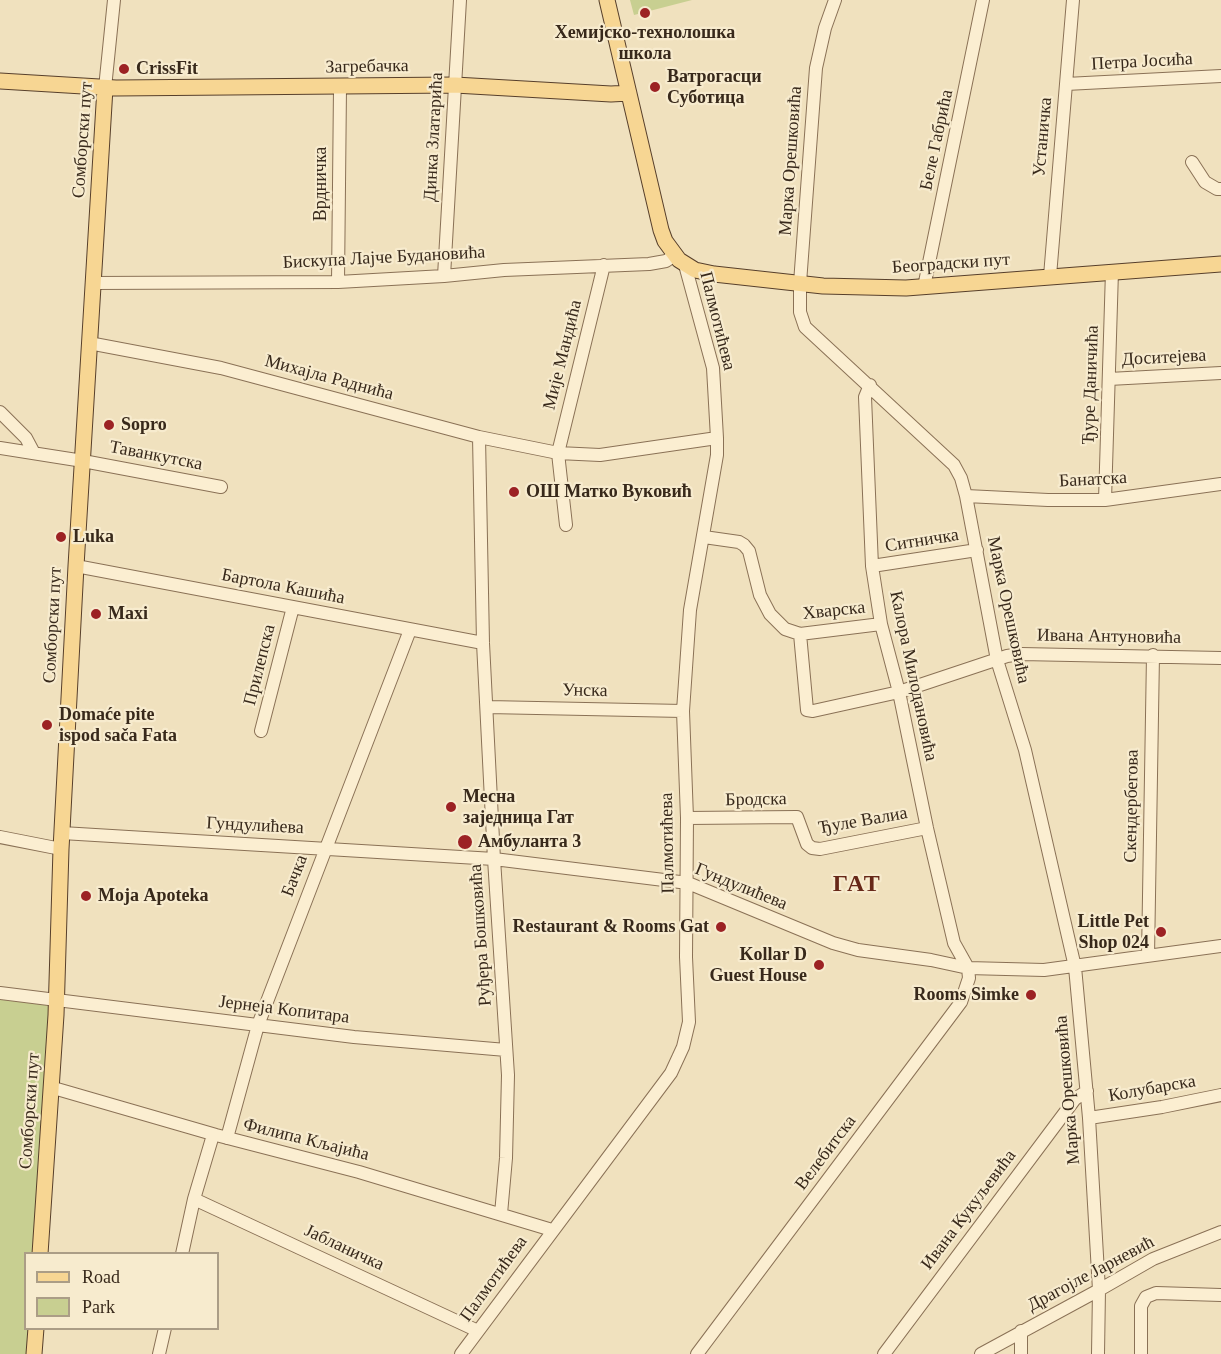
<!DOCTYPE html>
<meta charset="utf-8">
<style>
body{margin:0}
#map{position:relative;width:1221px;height:1354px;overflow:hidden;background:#f0e1be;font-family:Georgia,serif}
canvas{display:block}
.legend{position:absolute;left:24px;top:1252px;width:195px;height:78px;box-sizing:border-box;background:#f7ebce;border:2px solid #ab9d86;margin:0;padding:8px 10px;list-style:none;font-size:18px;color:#38291b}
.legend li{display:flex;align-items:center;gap:12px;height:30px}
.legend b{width:30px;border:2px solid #ab9d86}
</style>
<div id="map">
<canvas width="1221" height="1354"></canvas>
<ul class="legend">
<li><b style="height:8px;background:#f7d693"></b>Road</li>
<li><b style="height:16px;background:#c8cf91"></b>Park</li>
</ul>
</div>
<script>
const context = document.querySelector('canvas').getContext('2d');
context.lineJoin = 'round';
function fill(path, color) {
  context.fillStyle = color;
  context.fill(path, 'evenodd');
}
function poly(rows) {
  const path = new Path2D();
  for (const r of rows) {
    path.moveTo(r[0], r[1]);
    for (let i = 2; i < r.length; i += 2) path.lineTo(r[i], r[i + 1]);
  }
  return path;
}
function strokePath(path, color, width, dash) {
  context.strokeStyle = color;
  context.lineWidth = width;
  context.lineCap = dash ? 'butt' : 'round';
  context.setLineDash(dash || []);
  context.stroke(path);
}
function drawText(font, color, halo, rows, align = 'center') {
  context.font = font + ' Georgia,serif';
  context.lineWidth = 4.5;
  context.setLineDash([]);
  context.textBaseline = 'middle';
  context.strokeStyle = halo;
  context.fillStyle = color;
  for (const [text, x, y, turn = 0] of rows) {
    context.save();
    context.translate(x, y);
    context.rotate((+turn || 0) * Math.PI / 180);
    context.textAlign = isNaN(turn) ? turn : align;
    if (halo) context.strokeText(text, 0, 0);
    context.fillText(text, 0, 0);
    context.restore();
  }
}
const green = poly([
 [630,0,692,0,634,15],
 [0,996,50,1004,35,1253,26,1254,26,1328,30,1329,29,1354,0,1354]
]);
const minor = poly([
 [835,0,825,28,816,68,800,283,800,312,805,327,954,465,961,478,966,496,997,660,1025,750,1075,967,1089,1118,1099,1290,1098,1354],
 [1066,84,1221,76],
 [105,88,114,0],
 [1192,162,1205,182,1217,189,1221,189],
 [444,276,460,0],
 [1050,276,1073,0],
 [338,282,340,88],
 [93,283,338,282,444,276,504,270,649,264,666,261,675,255],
 [924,287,983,0],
 [89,343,221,368,479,437,558,453,600,455,717,438],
 [1109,379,1221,373],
 [0,412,26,438,34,453],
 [479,437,483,643,494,859,508,1075,506,1158,501,1214],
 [0,448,83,461,221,487],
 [966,496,1048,500,1105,500,1221,484],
 [1105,500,1112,271],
 [566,525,558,453,604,265],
 [704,537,739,542,744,545,749,551,760,595,770,614,785,629,800,634,881,624],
 [76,566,483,643],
 [872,566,977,550],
 [800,634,807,710,813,711,899,692,1007,656,1021,654,1221,658],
 [488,707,683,711],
 [261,731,293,607],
 [687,818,797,817,807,844,812,848,820,849,927,828],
 [62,833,494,859,688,883,833,943,858,950,931,960,968,968,1044,970,1221,946],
 [0,837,61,849],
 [1148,956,1153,655],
 [0,993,354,1037,506,1050],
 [50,1087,216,1135,359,1172,552,1230],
 [1089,1118,1162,1107,1221,1095],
 [227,1138,258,1025,410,630],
 [194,1199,478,1331],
 [182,1254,194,1199,213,1135],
 [159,1354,165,1328],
 [461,1354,671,1073,683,1047,689,1022,686,957,687,818,683,711,690,610,717,455,717,438,713,368,685,265],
 [697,1354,961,1002,969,978,968,968,954,943,927,828,899,692,881,624,872,566,865,397,870,385],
 [884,1354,1075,1099,1087,1091],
 [981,1354,1099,1290,1153,1259,1221,1232],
 [1021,1354,1021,1331],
 [1141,1354,1141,1306,1146,1297,1156,1293,1221,1295]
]);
const major = poly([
 [607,0,661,230,665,241,679,260,695,270,714,274,823,286,906,288,1221,264],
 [0,81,116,88,455,85,611,94,629,93],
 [40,1254,56,1015,61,849,76,566,105,88],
 [34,1354,36,1328]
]);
const markers = [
 [645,13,6,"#9c2224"],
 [124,69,6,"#9c2224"],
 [655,87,6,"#9c2224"],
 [109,425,6,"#9c2224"],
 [514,492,6,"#9c2224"],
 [61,537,6,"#9c2224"],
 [96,614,6,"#9c2224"],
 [47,725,6,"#9c2224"],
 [451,807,6,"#9c2224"],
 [465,842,8,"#9c2224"],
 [86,896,6,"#9c2224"],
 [721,927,6,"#9c2224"],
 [1161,932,6,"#9c2224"],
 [819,965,6,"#9c2224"],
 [1031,995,6,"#9c2224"]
];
const poiNames = [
 ["Хемијско-технолошка",645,33,"center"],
 ["школа",645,54,"center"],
 ["CrissFit",136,69],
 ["Ватрогасци",667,77],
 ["Суботица",667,98],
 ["Sopro",121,425],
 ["ОШ Матко Вуковић",526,492],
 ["Luka",73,537],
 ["Maxi",108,614],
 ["Domaće pite",59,715],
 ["ispod sača Fata",59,736],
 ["Месна",463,797],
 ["заједница Гат",463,818],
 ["Амбуланта 3",478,842],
 ["Moja Apoteka",98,896],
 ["Little Pet",1149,922,"right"],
 ["Shop 024",1149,943,"right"],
 ["Restaurant & Rooms Gat",709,927,"right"],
 ["Kollar D",807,955,"right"],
 ["Guest House",807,976,"right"],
 ["Rooms Simke",1019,995,"right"]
];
const streetNames = [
 ["Петра Јосића",1142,62,-3],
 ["Загребачка",367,67,-1],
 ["Динка Златарића",434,137,-87],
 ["Устаничка",1043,137,-85],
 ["Сомборски пут",83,140,-86],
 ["Беле Габрића",937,140,-78],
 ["Марка Орешковића",791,161,-86],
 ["Врдничка",321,184,-90],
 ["Бискупа Лајче Будановића",384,258,-3],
 ["Београдски пут",951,264,-4],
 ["Палмотићева",717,321,76],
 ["Мије Мандића",563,355,-76],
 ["Доситејева",1164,358,-3],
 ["Михајла Раднића",329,378,15],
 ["Ђуре Даничића",1091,385,-88],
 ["Таванкутска",156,456,11],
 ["Банатска",1093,480,-3],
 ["Ситничка",922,541,-9],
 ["Бартола Кашића",283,587,11],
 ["Марка Орешковића",1008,610,78],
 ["Хварска",834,611,-6],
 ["Сомборски пут",53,625,-87],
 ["Ивана Антуновића",1109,637,1],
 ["Прилепска",260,665,-76],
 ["Калора Милодановића",913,676,78],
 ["Унска",585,691,1],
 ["Бродска",756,800,-1],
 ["Скендербегова",1132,806,-89],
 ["Ђуле Валиа",863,821,-10],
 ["Гундулићева",255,826,3],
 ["Палмотићева",668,843,-91],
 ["Бачка",295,876,-69],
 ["Гундулићева",741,887,22],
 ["Руђера Бошковића",481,935,-94],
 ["Јернеја Копитара",284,1010,7],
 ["Колубарска",1152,1089,-10],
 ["Марка Орешковића",1068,1090,-95],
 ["Сомборски пут",30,1111,-86],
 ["Филипа Кљајића",306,1140,14],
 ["Велебитска",826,1153,-53],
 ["Ивана Кукуљевића",969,1210,-53],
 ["Јабланичка",344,1248,25],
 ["Драгојле Јарневић",1091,1274,-28],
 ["Палмотићева",494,1279,-54]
];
const districtNames = [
 ["ГАТ",857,885]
];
fill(green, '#c8cf91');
strokePath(minor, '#8a7156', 14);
strokePath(major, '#573f2b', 17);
strokePath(minor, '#fbeed1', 12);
strokePath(major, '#f7d693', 15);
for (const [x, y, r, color] of markers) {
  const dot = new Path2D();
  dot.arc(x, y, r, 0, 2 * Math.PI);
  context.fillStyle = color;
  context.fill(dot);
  strokePath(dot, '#f7ebce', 2);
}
drawText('bold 18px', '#38291b', '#f7ebce', poiNames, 'left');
drawText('18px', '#38291b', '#f7ebce', streetNames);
context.letterSpacing = '1.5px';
drawText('bold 24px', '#672818', '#f7ebce', districtNames);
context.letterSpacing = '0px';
</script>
